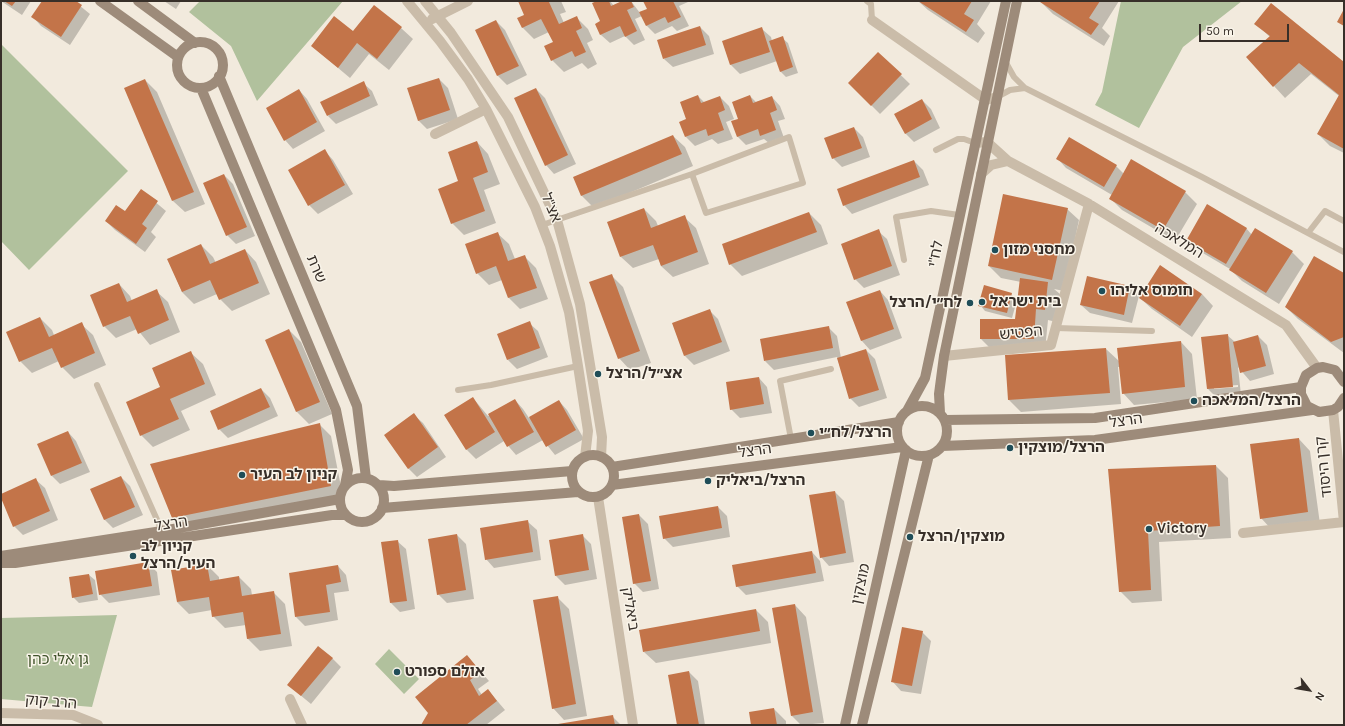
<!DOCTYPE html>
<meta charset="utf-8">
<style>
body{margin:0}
#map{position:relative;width:1345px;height:726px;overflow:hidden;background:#f2eadd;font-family:Karla,sans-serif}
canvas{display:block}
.frame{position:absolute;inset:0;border:2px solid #372f29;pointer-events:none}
.north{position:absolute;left:1289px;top:670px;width:40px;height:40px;-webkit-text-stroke:3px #f9f4e9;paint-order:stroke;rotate:121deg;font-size:11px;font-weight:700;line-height:16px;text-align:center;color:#372f29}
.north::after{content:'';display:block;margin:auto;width:14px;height:18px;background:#372f29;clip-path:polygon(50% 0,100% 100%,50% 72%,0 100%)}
.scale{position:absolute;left:1199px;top:24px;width:90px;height:18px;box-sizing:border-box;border:2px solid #372f29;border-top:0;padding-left:5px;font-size:12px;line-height:14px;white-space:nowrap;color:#372f29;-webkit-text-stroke:3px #f9f4e9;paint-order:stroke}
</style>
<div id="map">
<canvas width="1345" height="726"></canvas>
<div class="frame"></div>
<div class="north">N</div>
<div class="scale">50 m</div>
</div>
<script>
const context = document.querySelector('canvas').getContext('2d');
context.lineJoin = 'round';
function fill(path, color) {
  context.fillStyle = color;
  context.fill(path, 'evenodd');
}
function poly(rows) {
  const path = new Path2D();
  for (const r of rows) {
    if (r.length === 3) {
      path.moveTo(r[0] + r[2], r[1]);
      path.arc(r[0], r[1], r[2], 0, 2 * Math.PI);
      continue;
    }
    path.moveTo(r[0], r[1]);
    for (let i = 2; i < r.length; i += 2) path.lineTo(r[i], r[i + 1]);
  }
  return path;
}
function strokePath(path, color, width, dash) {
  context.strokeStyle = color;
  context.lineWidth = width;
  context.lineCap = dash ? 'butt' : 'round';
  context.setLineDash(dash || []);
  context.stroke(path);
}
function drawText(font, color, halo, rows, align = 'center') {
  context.font = font + ' Karla,"Noto Sans Hebrew",sans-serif';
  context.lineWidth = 3;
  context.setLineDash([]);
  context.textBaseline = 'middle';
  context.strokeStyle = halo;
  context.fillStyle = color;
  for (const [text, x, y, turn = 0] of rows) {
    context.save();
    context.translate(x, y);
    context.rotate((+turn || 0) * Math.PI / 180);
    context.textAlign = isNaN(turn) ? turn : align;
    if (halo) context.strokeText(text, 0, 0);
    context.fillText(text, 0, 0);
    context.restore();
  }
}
const green = poly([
 [200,1,343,1,257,101,231,46,189,12],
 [1121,1,1242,1,1183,47,1139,128,1095,105,1102,92],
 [1,44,128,171,29,270,1,241],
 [117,615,92,707,1,699,1,618],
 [389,649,419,679,404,694,375,664]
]);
const shadow = poly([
 [1,1,31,1,22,15],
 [43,1,74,1,90,14,70,45,41,26,33,17],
 [164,1,181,1,176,9],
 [519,1,561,1,566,12,560,14,564,23,576,17,588,29,593,40,587,43,597,64,588,69,582,63,564,72,552,60,554,42,549,32,534,39,523,28,518,19,525,15],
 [599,1,610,1,614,6,624,1,631,1,640,13,648,9,644,1,687,1,688,2,679,6,689,26,677,31,672,26,655,34,646,25,642,16,635,19,645,40,634,45,625,36,610,43,601,35,596,24,602,22],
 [918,1,991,1,977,24,985,33,978,43,928,10],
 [1042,1,1119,1,1102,28,1110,36,1104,46,1053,14,1041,2],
 [496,21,505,30,527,75,507,85,498,76,476,31],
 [1256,24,1344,63,1344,153,1330,146,1318,134,1339,96,1311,74,1285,98,1274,86,1270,37],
 [700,27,709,36,714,54,673,67,664,59],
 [401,28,413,39,389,70,369,54,350,78,312,46],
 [762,29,771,37,772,41,782,38,788,43,798,73,786,77,781,72,777,61,740,74,731,65,724,41],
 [878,53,910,84,880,114,849,83],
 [439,79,448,88,458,119,427,129,418,120],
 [145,80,157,92,205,204,185,212,173,201],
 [363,83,372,91,378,105,336,124,328,116],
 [536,89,545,98,576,164,554,174,546,165],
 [299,90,307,99,325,131,293,149,285,140],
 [698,96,705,103,720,97,729,106,734,119,726,122,733,139,718,144,712,139,695,146,686,137],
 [750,96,756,102,772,97,780,106,785,119,778,121,784,138,770,144,764,139,746,145,737,136,740,119],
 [922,100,931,109,940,128,914,142,905,133],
 [854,128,863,137,870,157,842,167,833,158],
 [673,136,685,147,693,166,594,208,582,196,574,177],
 [477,142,488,154,500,184,484,190,496,223,464,235,452,223,460,182],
 [325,151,333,160,353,194,318,214,309,205],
 [1058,159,1116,166,1124,174,1185,192,1197,204,1175,241,1122,210,1110,198,1112,195,1066,168],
 [914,161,923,170,929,185,852,214,844,205],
 [224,175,233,184,255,236,236,244,227,235],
 [141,190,166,211,151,232,156,237,145,252,115,230,106,221,125,212],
 [644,209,656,221,658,226,684,217,696,228,709,264,673,277,661,266,659,259,633,268,621,257],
 [1067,209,1079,220,1064,291,1054,289,1060,294,1056,322,1048,320,1045,350,993,351,981,339,981,320,1016,320,1021,282,1001,278,989,266],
 [809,213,821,225,828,244,742,276,730,264],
 [1246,228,1252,235,1292,252,1304,264,1279,304,1242,281,1230,269,1196,249,1187,241],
 [878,231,887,239,900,275,864,288,855,279],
 [497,233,509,244,515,259,524,256,536,268,548,299,520,309,509,298,502,280,489,285,477,273],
 [201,245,213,257,216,263,245,250,256,262,270,294,232,311,220,299,217,294,194,304,182,292,168,259],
 [1344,274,1344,353,1298,319,1286,307],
 [611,275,623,287,651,363,630,370,619,358],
 [119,284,130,296,132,301,156,291,168,302,180,332,150,345,137,329,116,338,104,326],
 [1130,287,1139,296,1132,323,1090,313,1081,305],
 [880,291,888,300,902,338,870,350,862,341,848,303],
 [1011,294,1017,300,1012,318,985,311,980,305],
 [1202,294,1213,306,1192,337,1152,309,1140,298],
 [709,310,718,319,730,351,694,365,685,356,673,324],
 [40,318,52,330,54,335,81,324,93,335,106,365,74,379,62,367,59,361,32,373,20,361],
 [529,323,538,331,548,357,517,369,508,360],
 [828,327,837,336,841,358,866,350,875,359,887,398,859,407,850,398,837,357,774,370,765,361],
 [289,330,301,342,332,414,309,424,297,412,266,340],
 [1227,335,1235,342,1258,336,1267,345,1274,374,1250,381,1238,367,1241,395,1217,398,1208,389],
 [1238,385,1238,387,1214,389,1214,387],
 [1181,342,1192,354,1197,399,1134,405,1123,393,1120,367,1118,367,1121,404,1021,412,1009,400,1006,356,1106,349,1120,362],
 [191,353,203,364,216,395,181,411,190,430,153,447,141,435,162,388],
 [759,378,767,387,772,413,740,418,731,409],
 [261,389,270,398,278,416,228,438,219,429],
 [473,398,488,416,515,400,523,409,529,418,559,401,567,410,584,439,555,455,543,440,516,455,504,441,476,459,467,450,446,415],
 [414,415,423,423,446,457,417,477,408,468],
 [320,425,331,436,343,497,184,529,172,517],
 [68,432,76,441,90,472,60,484,52,476],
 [1299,439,1310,451,1320,524,1272,530,1261,518],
 [1216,466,1228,478,1231,538,1159,542,1162,601,1132,603,1120,591,1109,470],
 [121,477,130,486,143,515,113,528,104,519],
 [36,480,45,488,58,520,23,535,14,526,1,495],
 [835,492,844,501,854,562,829,566,821,557],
 [718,507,727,516,730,537,673,547,664,538],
 [639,515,648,524,659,589,643,592,634,583],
 [528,522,537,530,541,560,494,568,486,559],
 [457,535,466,544,474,599,447,603,438,594],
 [582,535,591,544,597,579,565,585,556,576],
 [397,541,406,549,415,609,400,612,391,603],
 [812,552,820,561,824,581,746,595,737,586],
 [148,563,157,572,160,595,109,603,100,594],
 [207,565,219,577,219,581,239,577,251,589,252,595,273,592,285,604,292,646,260,651,248,639,246,625,225,628,213,616,212,610,189,614,177,602],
 [338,566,346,575,349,591,334,593,338,620,305,626,296,617],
 [89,575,95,580,98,600,79,603,73,597],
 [557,597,569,609,587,716,564,720,553,708],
 [795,605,806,617,824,723,801,725,791,715],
 [756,610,768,622,771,643,656,663,644,652],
 [922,632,931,641,921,694,901,691,893,682],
 [467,656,489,681,478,689,482,695,488,690,505,710,486,725,423,725],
 [332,658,341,667,311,704,288,685],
 [689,672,698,681,705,725,678,725],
 [774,709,786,721,786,725,752,725],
 [612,716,621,725,560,725]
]);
const building = poly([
 [4,1,16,1,12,6],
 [42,1,76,1,82,5,61,37,31,17],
 [518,1,552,1,549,2,559,24,577,16,582,28,576,31,586,52,575,57,572,51,551,61,544,46,553,42,541,19,522,28,517,18,524,15],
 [597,1,609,1,611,6,622,1,631,1,634,7,627,10,637,31,625,37,620,26,600,35,595,24,600,21,592,3],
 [643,1,673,1,681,17,668,23,665,17,646,26,639,12,647,9],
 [918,1,972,1,964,14,974,20,966,32],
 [1041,1,1100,1,1089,18,1099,24,1091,35,1040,2],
 [1271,3,1344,62,1344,149,1317,134,1339,95,1299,63,1273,87,1246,57,1270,36,1254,24],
 [374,5,402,27,377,59,357,43,338,68,311,46,334,16,353,31],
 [1344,9,1344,26,1337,22],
 [496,20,519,66,497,76,475,30],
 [700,26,706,45,663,59,657,40],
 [762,27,770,52,730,65,722,41],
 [783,36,793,67,780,72,769,41],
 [878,52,902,74,871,106,848,83],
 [439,78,450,110,418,121,407,88],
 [145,79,194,192,172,201,124,88],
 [364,81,370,96,327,116,320,102],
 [536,88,568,155,545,166,514,98],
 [299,89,317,122,284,141,266,108],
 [698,95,701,103,720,96,725,110,718,113,724,130,708,136,706,129,685,137,679,122,686,119,680,102],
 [750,95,753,103,772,96,777,110,770,113,776,130,760,136,758,129,737,137,731,121,738,119,732,102],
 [922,99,932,119,905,134,894,114],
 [854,127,862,148,832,159,824,138],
 [673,135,682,154,581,196,573,177],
 [1069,137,1117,165,1104,187,1056,159],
 [477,141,488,172,473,178,485,211,451,224,438,189,458,181,448,152],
 [325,149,345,185,308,206,288,170],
 [1131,159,1186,191,1163,230,1109,199],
 [914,160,920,177,843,206,837,189],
 [224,174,247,227,226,236,203,183],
 [141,189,158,201,142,224,147,228,136,244,105,221,116,205,125,211],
 [1003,194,1068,208,1052,280,988,266],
 [1207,204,1247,228,1226,264,1186,241],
 [644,208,651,228,685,215,698,252,661,266,653,245,620,257,607,222],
 [809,212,817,232,729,265,722,244],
 [1255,228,1293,251,1266,293,1229,270],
 [879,229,892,266,854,280,841,244],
 [498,232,508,261,525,255,537,288,508,298,496,266,476,274,465,244],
 [201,244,210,264,245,249,259,283,219,300,210,280,182,292,167,259],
 [1314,256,1344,273,1344,337,1331,342,1285,307],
 [1160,265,1202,294,1180,326,1139,298],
 [612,274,640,351,618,359,589,282],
 [1087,276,1130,286,1124,315,1080,305],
 [1020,278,1048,282,1045,310,1036,309,1034,339,980,339,980,319,1015,319],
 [119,283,127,302,157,289,169,320,138,334,130,316,103,327,90,295],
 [984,285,1012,293,1007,313,978,306],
 [880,290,894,329,861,341,846,302],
 [710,309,722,342,684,356,672,323],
 [40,317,49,337,82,322,95,353,61,368,52,348,19,362,6,332],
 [530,321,540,348,507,360,497,334],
 [829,326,833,348,764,361,760,339],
 [289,329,320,402,296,412,265,340],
 [1228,334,1233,387,1207,389,1201,337],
 [1258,335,1266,366,1240,373,1233,342],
 [1181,341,1185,387,1122,394,1117,348],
 [1106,348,1110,393,1008,400,1005,355],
 [866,349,879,390,849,399,837,358],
 [191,351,205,384,170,399,179,419,140,436,126,402,160,387,152,368],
 [759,377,764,404,730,410,726,382],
 [261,388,270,407,218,430,210,411],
 [473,397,495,432,466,450,444,415],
 [515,399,534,432,507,447,488,414],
 [559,400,576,430,546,447,529,417],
 [414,413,438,447,408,469,384,435],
 [320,423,331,486,172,518,150,464],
 [68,431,82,463,51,476,37,444],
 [1299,438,1308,512,1260,519,1250,444],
 [1216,465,1220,526,1148,531,1151,590,1119,592,1108,469],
 [121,476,135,507,104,520,90,489],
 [36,478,50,511,13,527,1,498,1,494],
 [835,491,846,553,820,558,809,495],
 [718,506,722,528,663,539,659,516],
 [639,514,651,581,633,584,622,517],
 [528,520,533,552,485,560,480,528],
 [457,534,466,590,437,595,428,539],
 [583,534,589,570,555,576,549,540],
 [398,540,407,601,390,603,381,542],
 [812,551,816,573,736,587,732,565],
 [148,562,152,586,99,595,95,571],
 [207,564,210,581,239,576,242,596,274,591,281,634,247,639,243,612,212,617,209,597,177,602,171,570],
 [338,565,341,582,326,585,330,612,295,617,289,573],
 [89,574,93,594,72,598,69,577],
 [558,596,576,704,552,709,533,600],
 [795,604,813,712,791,716,772,608],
 [756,609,760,631,643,652,639,630],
 [902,627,923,631,912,686,891,682],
 [318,646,333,658,301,696,287,685],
 [467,655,481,672,470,680,479,696,488,689,497,701,466,725,421,725,428,713,415,697],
 [689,671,699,725,677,725,668,675],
 [774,708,777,725,751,725,749,712],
 [613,715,615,725,559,725,558,724]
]);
const lane = poly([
 [867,1,871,4,872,20],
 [1005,61,1014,77,1025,88,1202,177,1344,252],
 [997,97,1010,90,1025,88],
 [936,150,958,139,964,139,975,143],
 [542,225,692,174,789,137,803,183,706,213,692,174],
 [1308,233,1325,211,1344,221],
 [904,260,896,217,931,211,959,215],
 [1056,328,1152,331],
 [97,385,162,531],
 [458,390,491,385,578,366],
 [791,439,780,381,831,369]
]);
const street = poly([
 [407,1,440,41,468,79,486,109,535,207,550,246,569,312,578,366,588,431,585,457],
 [425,1,451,33,508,117,557,220,580,304,602,437,601,457],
 [432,19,468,1],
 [872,20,986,100,997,97],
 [435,134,486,109],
 [975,143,987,142,1008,161,1089,204,1286,325,1317,368],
 [981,174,991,165,1008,161],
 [944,356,1051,345,1089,204],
 [1333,410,1344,522],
 [598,497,633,725],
 [1243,533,1344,522],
 [290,699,302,725],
 [1,713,73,715,98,725]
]);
const secondary = poly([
 [100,1,178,57],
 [138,1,195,43],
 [200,65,23],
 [219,76,357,406,366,478],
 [201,88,336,410,348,470,345,485],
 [1344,382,1335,370,1323,367,1317,368,1306,375,1301,387,1301,394,1307,406,1319,412,1333,410,1338,407,1344,398],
 [922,431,25],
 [907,411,925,378,1006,1],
 [940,413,939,394,944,356,1017,1],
 [945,420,1095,418,1301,387],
 [942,446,1095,440,1312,410],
 [593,476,21],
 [612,467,899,422],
 [362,500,22],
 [379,485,394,486,572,471],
 [612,485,902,447],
 [382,508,578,492],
 [1,556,162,531,340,499],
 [1,563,15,563,332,515,346,515],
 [845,725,906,450],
 [862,725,929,455]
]);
const markers = [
 [995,250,4,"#1f4d58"],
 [1102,291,4,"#1f4d58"],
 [982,302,4,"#1f4d58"],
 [970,303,4,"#1f4d58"],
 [598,374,4,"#1f4d58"],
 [1194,401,4,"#1f4d58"],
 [811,433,4,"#1f4d58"],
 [1010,448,4,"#1f4d58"],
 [242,475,4,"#1f4d58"],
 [708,481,4,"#1f4d58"],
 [1149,529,4,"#1f4d58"],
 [910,537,4,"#1f4d58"],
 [133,556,4,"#1f4d58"],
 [397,672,4,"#1f4d58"]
];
const streetNames = [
 ["אצ\"ל",551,208,67],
 ["המלאכה",1179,241,31],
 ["לח\"י",936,254,-78],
 ["שרת",316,269,67],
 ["הפטיש",1021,333,-6],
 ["הרצל",1126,421,-8],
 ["הרצל",755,451,-8],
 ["קרן היסוד",1324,467,-96],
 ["הרצל",171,524,-9],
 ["מוצקין",861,584,-78],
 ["ביאליק",630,609,81],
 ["הרב קוק",51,702,5]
];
const poiNames = [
 ["מחסני מזון",1003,250],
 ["חומוס אליהו",1110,291],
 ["בית ישראל",990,302],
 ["לח״י/הרצל",962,303,"right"],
 ["אצ״ל/הרצל",606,374],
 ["הרצל/המלאכה",1202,401],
 ["הרצל/לח״י",819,433],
 ["הרצל/מוצקין",1018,448],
 ["קניון לב העיר",250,475],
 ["הרצל/ביאליק",716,481],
 ["Victory",1157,529],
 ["מוצקין/הרצל",918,537],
 ["קניון לב",141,547],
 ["העיר/הרצל",141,564],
 ["אולם ספורט",405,672]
];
const parkNames = [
 ["גן אלי כהן",58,660]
];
fill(green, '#b1c19d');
fill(shadow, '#0003');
fill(building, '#c37449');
strokePath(lane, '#cabca9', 6);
strokePath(street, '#cabca9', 10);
strokePath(secondary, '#9d8b7a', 10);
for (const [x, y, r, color] of markers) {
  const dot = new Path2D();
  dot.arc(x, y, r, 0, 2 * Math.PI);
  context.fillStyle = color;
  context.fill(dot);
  strokePath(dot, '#f9f4e9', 1.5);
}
drawText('15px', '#372f29', '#f9f4e9', streetNames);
drawText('bold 15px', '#372f29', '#f9f4e9', poiNames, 'left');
drawText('15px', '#42552d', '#f9f4e9', parkNames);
</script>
